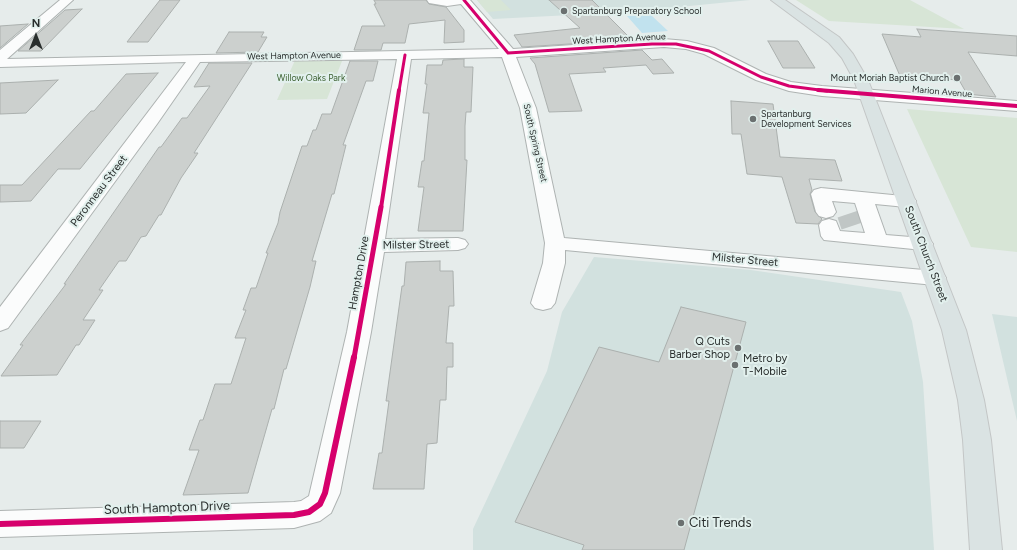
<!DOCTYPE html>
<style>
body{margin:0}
#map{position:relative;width:1017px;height:550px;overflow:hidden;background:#e6eceb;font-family:Figtree,sans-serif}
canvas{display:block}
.north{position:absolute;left:16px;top:16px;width:40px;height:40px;-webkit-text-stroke:3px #e2f0ed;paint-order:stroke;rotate:0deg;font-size:11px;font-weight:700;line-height:16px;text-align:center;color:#292e2d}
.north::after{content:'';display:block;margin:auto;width:14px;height:18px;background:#292e2d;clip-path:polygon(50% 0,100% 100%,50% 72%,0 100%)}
</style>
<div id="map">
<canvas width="1017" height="550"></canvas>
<div class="north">N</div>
</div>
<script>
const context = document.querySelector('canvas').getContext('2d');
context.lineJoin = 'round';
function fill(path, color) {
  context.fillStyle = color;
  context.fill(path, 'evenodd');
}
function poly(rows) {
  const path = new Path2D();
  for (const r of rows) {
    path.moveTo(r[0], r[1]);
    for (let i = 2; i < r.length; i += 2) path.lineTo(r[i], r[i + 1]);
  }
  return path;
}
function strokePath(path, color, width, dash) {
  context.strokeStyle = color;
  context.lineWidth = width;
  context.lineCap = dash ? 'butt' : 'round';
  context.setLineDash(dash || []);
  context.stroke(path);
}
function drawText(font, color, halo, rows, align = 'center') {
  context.font = font + ' Figtree,sans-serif';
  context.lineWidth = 4;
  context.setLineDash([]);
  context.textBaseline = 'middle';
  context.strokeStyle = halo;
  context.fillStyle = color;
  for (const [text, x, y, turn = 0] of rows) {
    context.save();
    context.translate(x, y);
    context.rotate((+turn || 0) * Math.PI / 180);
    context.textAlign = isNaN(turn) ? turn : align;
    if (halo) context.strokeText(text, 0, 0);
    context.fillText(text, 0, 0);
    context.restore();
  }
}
const built = poly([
 [477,0,750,0,629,12,493,19],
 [594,257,751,270,901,292,912,321,923,382,934,550,473,550,473,529,547,371,562,312],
 [992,314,1017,317,1017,421]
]);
const green = poly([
 [477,0,501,0,511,10,487,12],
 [796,0,910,0,964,29,829,21],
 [297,56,344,56,327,99,277,100],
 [907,109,1017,118,1017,252,971,247]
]);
const water = poly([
 [651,15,668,31,642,33,627,16]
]);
const building = poly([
 [160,0,180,0,148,42,127,42,160,0],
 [374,0,426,0,429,4,446,7,464,30,464,42,444,43,445,20,409,24,405,43,383,43,381,50,354,50,362,26,385,26,374,4,376,4,374,0],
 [549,0,592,0,632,40,522,47,514,35,580,28,549,0],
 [82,9,41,51,18,51,65,10,82,9],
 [28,24,0,48,0,26,28,24],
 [917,29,1017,36,1017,56,968,52,996,97,967,94,959,80,900,76,882,34,921,37,917,29],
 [229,32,264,32,261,37,267,37,258,52,216,53,229,32],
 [768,41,798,41,815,68,783,68,768,41],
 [642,50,652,60,662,59,674,73,653,74,646,65,603,68,606,72,569,74,582,111,549,112,535,64,530,58,642,50],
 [464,59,464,67,473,67,471,112,466,112,465,126,465,160,467,160,463,231,418,231,424,187,418,187,422,161,424,161,429,113,423,113,427,84,425,84,427,65,442,65,443,60,464,59],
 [350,61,378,61,373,81,366,81,343,145,346,145,334,194,332,194,312,261,316,261,310,287,286,369,284,369,274,409,272,409,248,493,183,495,199,450,189,450,200,420,203,420,215,384,231,384,246,338,235,338,246,310,243,310,251,288,256,288,268,253,266,253,278,223,280,212,302,146,307,146,313,130,316,130,322,114,331,114,350,61],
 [209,63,252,63,194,153,198,153,181,178,161,215,159,215,146,236,141,237,126,261,119,261,99,290,103,290,83,320,95,320,79,345,76,345,57,375,1,376,23,345,20,345,66,284,64,284,159,147,161,147,182,118,187,118,210,86,194,87,209,63],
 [158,73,80,169,58,169,31,201,0,202,0,185,22,185,91,111,94,111,126,74,158,73],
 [58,80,26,113,0,114,0,83,58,80],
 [731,101,773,104,780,157,835,160,842,181,809,179,812,190,810,194,815,212,822,219,818,224,796,223,782,177,747,174,741,134,732,134,731,101],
 [440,261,440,271,453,271,454,306,449,306,446,343,453,343,453,367,447,367,446,400,440,400,437,443,427,444,424,489,373,489,379,453,382,453,389,401,386,401,402,286,404,286,406,262,440,261],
 [681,307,746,322,684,550,582,550,584,545,515,522,599,347,659,362,681,307],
 [0,421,41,421,24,448,0,448,0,421]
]);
const minorTunnel = poly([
 [848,214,852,226]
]);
const minor = poly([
 [60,0,73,0,7,59,499,49,461,4,447,6,429,3,427,0,470,0,513,49,664,39,687,41,714,48,766,74,791,82,822,86,1017,101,1017,111,822,96,789,91,756,80,704,54,686,49,664,47,516,57,536,108,564,238,935,271,943,273,946,278,943,283,935,285,565,250,565,263,555,303,551,308,543,310,535,308,531,303,543,263,545,243,520,108,502,57,411,59,385,239,458,238,465,240,468,244,465,248,458,250,384,252,371,332,340,493,331,513,320,521,294,528,0,537,0,511,294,502,301,501,309,496,347,332,397,59,200,62,157,124,8,328,0,331,0,307,186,62,0,67,0,50,60,0],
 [821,188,913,197,916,201,913,205,906,207,875,204,886,235,923,238,930,240,933,244,930,248,923,250,824,240,821,236,819,225,822,221,829,219,836,221,840,231,865,233,855,203,832,201,836,212,833,216,826,218,819,216,816,212,811,194,814,190,821,188]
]);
const major = poly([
 [771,0,785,0,839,37,853,54,868,80,966,330,984,400,991,440,1002,550,970,550,963,440,958,400,942,330,854,80,842,58,829,43,771,0]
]);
const cyclewayFar3 = poly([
 [464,0,508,53,652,44,676,44,709,51,761,77,789,86,827,91],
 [399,91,405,55]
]);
const cyclewayFar2 = poly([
 [818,90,1017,106],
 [381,208,399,90]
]);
const cyclewayFar1 = poly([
 [354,358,381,207]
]);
const cycleway = poly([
 [0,524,294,515,309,512,320,504,325,493,354,357]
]);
const markers = [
 [564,11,4,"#6b7070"],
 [957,78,4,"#6b7070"],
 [753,119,4,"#6b7070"],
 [738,348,4,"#6b7070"],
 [735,365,4,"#6b7070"],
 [681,523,4,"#6b7070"]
];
const farPoinames = [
 ["Spartanburg Preparatory School",572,11],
 ["Mount Moriah Baptist Church",949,78,"right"],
 ["Spartanburg",761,114],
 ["Development Services",761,124]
];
const farStreetnames = [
 ["West Hampton Avenue",619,39,-3],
 ["West Hampton Avenue",294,56,-1],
 ["Marion Avenue",942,92,5],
 ["South Spring Street",535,143,77]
];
const farParknames = [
 ["Willow Oaks Park",311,78]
];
const streetNames = [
 ["Peronneau Street",99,191,-53],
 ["Milster Street",416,245,-1],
 ["South Church Street",926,254,69],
 ["Milster Street",745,260,5],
 ["Hampton Drive",359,273,-80]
];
const poiNames = [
 ["Q Cuts",730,342],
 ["Barber Shop",730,355],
 ["Metro by",743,359,"left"],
 ["T-Mobile",743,372,"left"]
];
const nearStreetnames = [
 ["South Hampton Drive",167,508,-2]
];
const nearPoinames = [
 ["Citi Trends",689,523]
];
fill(built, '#d2e1df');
fill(green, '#d7e5d6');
fill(water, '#c1e2ee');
fill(building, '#ccd0ce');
strokePath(building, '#abb0ae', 1);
strokePath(minorTunnel, '#c0c6c5', 22, [22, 11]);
strokePath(minor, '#aeb3b2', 2);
strokePath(major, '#c3c6c6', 2);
fill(minor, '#fbfcfc');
fill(major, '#dae3e3');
strokePath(cyclewayFar3, '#d6006c', 3);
strokePath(cyclewayFar2, '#d6006c', 4);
strokePath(cyclewayFar1, '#d6006c', 5);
strokePath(cycleway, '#d6006c', 6);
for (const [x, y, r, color] of markers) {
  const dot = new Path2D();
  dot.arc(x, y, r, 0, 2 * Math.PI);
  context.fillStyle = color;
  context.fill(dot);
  strokePath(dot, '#e2f0ed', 1.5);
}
drawText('9px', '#292e2d', '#e2f0ed', farPoinames, 'left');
drawText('9px', '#292e2d', '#e2f0ed', farStreetnames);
drawText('9px', '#3f6334', '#e2f0ed', farParknames);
drawText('11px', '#292e2d', '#e2f0ed', streetNames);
drawText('11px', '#292e2d', '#e2f0ed', poiNames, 'right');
drawText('13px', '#292e2d', '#e2f0ed', nearStreetnames);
drawText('13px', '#292e2d', '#e2f0ed', nearPoinames, 'left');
</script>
